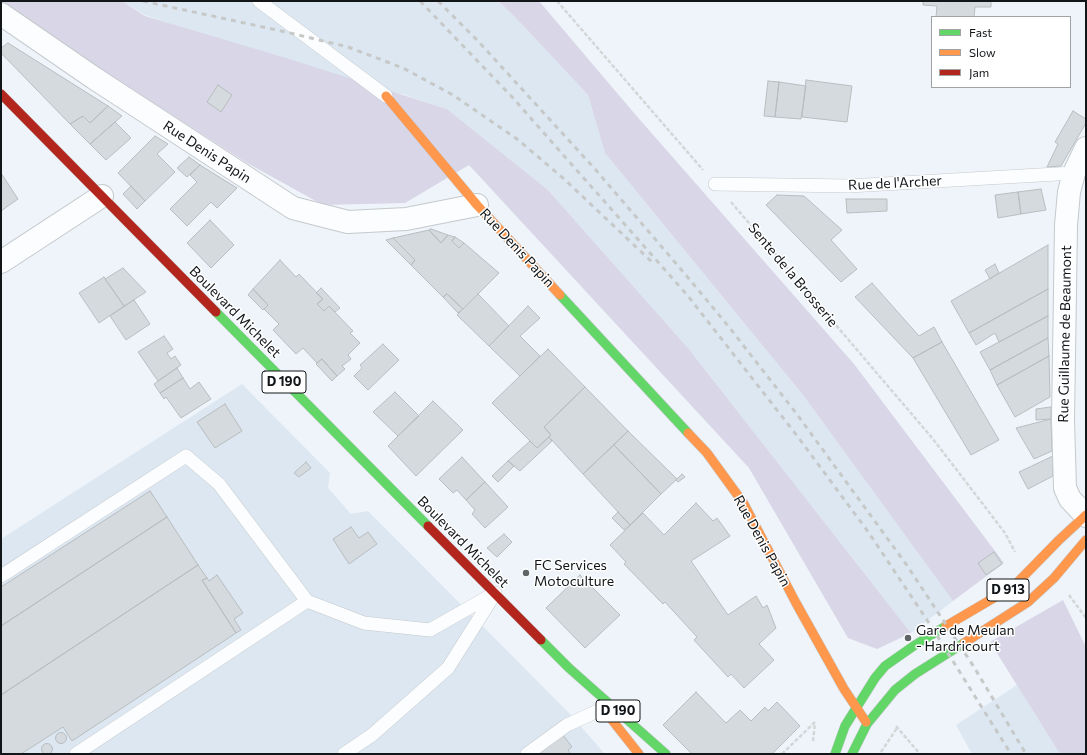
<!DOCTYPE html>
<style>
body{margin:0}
#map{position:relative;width:1087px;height:755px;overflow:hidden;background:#eef4f9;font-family:Commissioner,sans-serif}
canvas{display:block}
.frame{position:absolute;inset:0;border:2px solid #121619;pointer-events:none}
.legend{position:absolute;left:931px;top:16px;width:140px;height:72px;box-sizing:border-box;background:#fff;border:1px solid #a0a2a3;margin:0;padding:5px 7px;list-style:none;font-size:12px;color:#121619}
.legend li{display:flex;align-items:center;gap:8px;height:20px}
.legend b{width:20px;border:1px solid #a0a2a3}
</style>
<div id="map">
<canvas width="1087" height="755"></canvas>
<div class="frame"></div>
<ul class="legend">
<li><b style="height:5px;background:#63d668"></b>Fast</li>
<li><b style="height:5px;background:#ff974d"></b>Slow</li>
<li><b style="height:5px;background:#b3261e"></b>Jam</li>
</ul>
</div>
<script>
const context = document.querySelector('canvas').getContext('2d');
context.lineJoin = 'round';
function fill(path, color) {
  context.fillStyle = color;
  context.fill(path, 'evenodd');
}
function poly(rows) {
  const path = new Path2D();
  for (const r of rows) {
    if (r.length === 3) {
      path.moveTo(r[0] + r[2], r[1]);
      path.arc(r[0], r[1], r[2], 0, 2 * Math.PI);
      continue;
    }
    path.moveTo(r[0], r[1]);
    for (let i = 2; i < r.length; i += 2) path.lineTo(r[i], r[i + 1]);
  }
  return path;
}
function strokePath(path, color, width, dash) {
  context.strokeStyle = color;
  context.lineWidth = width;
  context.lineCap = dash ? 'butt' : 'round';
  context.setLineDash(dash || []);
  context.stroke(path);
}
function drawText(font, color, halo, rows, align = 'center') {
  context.font = font + ' Commissioner,sans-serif';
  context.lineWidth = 3;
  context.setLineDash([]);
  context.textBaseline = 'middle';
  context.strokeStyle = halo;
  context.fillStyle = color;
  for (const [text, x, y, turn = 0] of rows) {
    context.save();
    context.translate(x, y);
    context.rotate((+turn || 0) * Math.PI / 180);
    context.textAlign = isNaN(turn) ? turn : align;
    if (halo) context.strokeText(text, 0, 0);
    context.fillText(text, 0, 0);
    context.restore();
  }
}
const built = poly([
 [122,1,498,1,515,17,588,95,605,153,803,395,953,601,911,633,688,348,548,190,447,109,402,94,386,96,145,15],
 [242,384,330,473,328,488,351,514,368,511,569,713,605,754,1,754,1,539],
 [1017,685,1060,754,972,754,956,725]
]);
const forest = poly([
 [1,1,122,1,145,16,286,58,447,109,548,190,688,348,911,633,877,649,848,638,749,468,469,165,405,203,323,205,247,163,1,5],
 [498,1,539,1,634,113,854,364,1004,563,953,601,803,395,605,153,588,95,515,17],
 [1063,600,1086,647,1086,754,1060,754,990,642]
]);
const building = poly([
 [923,1,991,1,991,7,975,7,974,17,936,17,937,6,923,5,923,1],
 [8,43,108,106,90,123,83,116,70,124,1,53,1,48,8,43],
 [806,80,852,86,847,122,802,117,806,80],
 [768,81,779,82,775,117,764,116,768,81],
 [779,82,806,86,801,119,775,117,779,82],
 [218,85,232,95,221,112,207,102,218,85],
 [108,106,122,116,90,144,70,124,83,116,90,123,108,106],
 [1073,111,1086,119,1086,123,1061,166,1047,167,1058,144,1055,142,1073,111],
 [115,122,131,138,106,160,90,144,115,122],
 [155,136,168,144,157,154,175,172,145,201,118,173,155,136],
 [189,157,200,165,187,177,177,168,189,157],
 [200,165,237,188,217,208,211,202,187,226,170,209,197,182,190,175,200,165],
 [1,173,18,199,1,211,1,173],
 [131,186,145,201,137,209,123,194,131,186],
 [1041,189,1046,210,1021,214,1018,192,1041,189],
 [1018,192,1021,214,998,218,995,195,1018,192],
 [777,195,804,196,842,230,831,240,857,269,841,282,766,205,777,195],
 [846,199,887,199,887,211,847,213,846,199],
 [210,220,234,245,211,268,187,243,210,220],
 [431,229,448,235,441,243,429,230,431,229],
 [429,230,441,243,448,235,455,237,452,241,459,248,464,243,499,273,463,309,447,294,443,297,411,265,415,260,393,238,429,230],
 [455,237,464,243,459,248,452,241,455,237],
 [393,238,415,260,411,265,386,240,393,238],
 [1048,245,1048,289,969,333,951,301,1048,245],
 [280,260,296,277,299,274,323,299,317,304,324,311,329,306,353,331,350,333,360,343,348,355,351,359,342,366,345,369,337,376,322,359,317,363,303,348,296,354,273,330,279,324,264,309,268,305,253,289,280,260],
 [995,264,999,273,990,279,985,270,995,264],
 [123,268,146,292,124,306,105,279,123,268],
 [104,277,124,306,99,323,79,293,104,277],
 [872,283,919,336,934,327,942,342,913,358,855,297,872,283],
 [321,288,340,308,335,312,329,306,324,311,317,304,323,299,316,293,321,288],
 [253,289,268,305,263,310,248,295,253,289],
 [1048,289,1048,316,999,342,995,333,976,345,969,333,1048,289],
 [447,294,463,309,458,313,443,297,447,294],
 [478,294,509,326,489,346,457,315,478,294],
 [134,300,150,324,126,340,110,316,134,300],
 [528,306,540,318,520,336,540,356,520,376,489,346,528,306],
 [1048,316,1048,338,990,370,980,352,1048,316],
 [164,336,173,349,167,353,171,359,175,356,181,365,158,381,138,352,164,336],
 [1048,338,1049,356,997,385,990,370,1048,338],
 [942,342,999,440,971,455,913,358,942,342],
 [383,344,399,360,368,390,354,376,362,368,360,365,383,344],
 [548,349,585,387,544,427,551,435,537,448,492,403,548,349],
 [1049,356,1050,397,1015,417,997,385,1049,356],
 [322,359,337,376,332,381,316,364,322,359],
 [177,368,183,378,160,393,154,384,177,368],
 [183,378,190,389,199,382,211,399,181,418,166,397,164,399,160,393,183,378],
 [585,387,628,431,583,474,549,437,551,435,544,427,585,387],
 [395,392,419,416,398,436,373,412,395,392],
 [433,401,463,430,416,476,388,446,433,401],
 [225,404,242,431,215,448,197,422,225,404],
 [1051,407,1051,419,1036,420,1036,409,1051,407],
 [1051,419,1052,451,1034,459,1016,428,1051,419],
 [628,431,677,479,661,494,614,445,628,431],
 [549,437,552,441,520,471,508,461,530,441,537,448,549,437],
 [614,445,661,494,630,525,583,474,614,445],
 [1053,456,1053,476,1028,489,1019,472,1053,456],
 [462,457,485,482,466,500,457,490,453,493,439,479,462,457],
 [508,461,514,466,498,482,492,476,508,461],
 [306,462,311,468,299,477,294,473,306,462],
 [682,474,685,477,678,482,676,480,682,474],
 [485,482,508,507,485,528,472,514,475,510,466,500,485,482],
 [150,491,167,517,1,626,1,587,150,491],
 [696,503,713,521,717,518,730,536,691,561,728,615,756,596,763,608,767,605,776,628,759,644,774,660,744,688,731,674,728,677,694,640,697,637,665,602,663,604,624,564,626,562,610,545,643,513,664,535,696,503],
 [618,512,630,525,624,530,612,518,618,512],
 [167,517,198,565,1,695,1,626,167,517],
 [351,527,359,538,368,532,377,544,349,564,333,539,351,527],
 [504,534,512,542,497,557,487,548,504,534],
 [994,552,1002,564,986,575,978,563,994,552],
 [198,565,207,578,202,580,236,633,72,741,63,727,21,754,1,754,1,695,198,565],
 [217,575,243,613,234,619,241,630,236,633,202,580,207,578,209,581,217,575],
 [580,575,620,615,585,648,546,608,580,575],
 [696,692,726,723,740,710,751,721,765,707,768,711,777,702,800,726,772,754,692,754,663,725,696,692],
 [61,738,5.5],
 [563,735,572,747,568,750,571,754,536,754,563,735],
 [47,749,5.5]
]);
const path = poly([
 [557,1,703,170],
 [731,202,933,439,1005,533,1015,552],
 [1069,595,1086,618],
 [896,726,920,754],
 [813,741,815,723],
 [881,752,897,728],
 [782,754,815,722]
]);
const lane = poly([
 [259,1,386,96],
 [715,184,849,186,1074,173],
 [1,576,186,456,219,484,307,601],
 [76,754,307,601,364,623,430,630,495,593],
 [344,754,372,735,448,668,494,595],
 [527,754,567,725,602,709]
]);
const street = poly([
 [1,14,94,78,293,208,348,222,406,219,477,205],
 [1086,148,1074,173,1069,192,1066,225,1063,420,1065,488,1070,499,1086,516],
 [1,262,102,196]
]);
const fast = poly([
 [560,295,688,433],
 [216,312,428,526],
 [541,640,569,668,666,754],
 [835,754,845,726,875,678,885,666,915,645,946,626],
 [852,754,867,724,895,690,915,674,964,643]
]);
const slow = poly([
 [386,96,477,205,560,295],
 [688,433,707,453,744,504,796,603,844,689,866,722],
 [946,626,1014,586,1059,540,1086,515],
 [964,643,1028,602,1054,578,1086,540],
 [612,720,639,754]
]);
const jam = poly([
 [1,94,216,312],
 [428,526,541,640]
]);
const rail = poly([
 [143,1,286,32,348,47,403,68,453,95,517,139,563,178,652,262],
 [420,1,513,98,688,296,798,437,869,533,931,626,1011,754],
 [438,1,478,41,595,169,685,274,729,327,796,413,906,564,974,667,1026,754]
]);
const markers = [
 [526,573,4,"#5f6467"],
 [908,638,4,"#5f6467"]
];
const shields = [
 [284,382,44],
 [1008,590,42],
 [618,711,44]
];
const shieldNames = [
 ["D 190",284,382],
 ["D 913",1008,590],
 ["D 190",618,711]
];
const streetNames = [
 ["Rue Denis Papin",207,152,33],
 ["Rue de l'Archer",895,183,-3],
 ["Rue Denis Papin",517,248,47],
 ["Sente de la Brosserie",793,275,50],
 ["Boulevard Michelet",235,312,45],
 ["Rue Guillaume de Beaumont",1065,334,-89],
 ["Rue Denis Papin",762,541,61],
 ["Boulevard Michelet",463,542,45]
];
const poiNames = [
 ["FC Services",534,565],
 ["Motoculture",534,581],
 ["Gare de Meulan",916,630],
 ["- Hardricourt",916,646]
];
fill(built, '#dce7f2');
fill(forest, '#d9d6e7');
fill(building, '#d4dadd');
strokePath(building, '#b8bdc0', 1);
strokePath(lane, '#c4c9cd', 14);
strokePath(street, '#c4c9cd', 24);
strokePath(fast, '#c4c9cd', 10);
strokePath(slow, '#c4c9cd', 10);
strokePath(jam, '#c4c9cd', 10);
strokePath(path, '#d4d6d8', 2.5, [4, 2]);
strokePath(lane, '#fcfdfe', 13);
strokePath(street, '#fcfdfe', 22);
strokePath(fast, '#63d668', 9);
strokePath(slow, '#ff974d', 9);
strokePath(jam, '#b3261e', 9);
strokePath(rail, '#c7c9c9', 3, [5, 5]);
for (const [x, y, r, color] of markers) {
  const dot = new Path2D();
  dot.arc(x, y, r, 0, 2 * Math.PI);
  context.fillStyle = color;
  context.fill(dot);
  strokePath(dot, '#fff', 1.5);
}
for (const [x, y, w] of shields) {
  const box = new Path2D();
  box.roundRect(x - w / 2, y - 11, w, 22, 3);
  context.fillStyle = '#fff';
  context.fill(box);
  strokePath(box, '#121619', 1);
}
drawText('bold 13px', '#121619', null, shieldNames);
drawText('14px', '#121619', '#fff', streetNames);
drawText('14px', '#121619', '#fff', poiNames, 'left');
</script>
